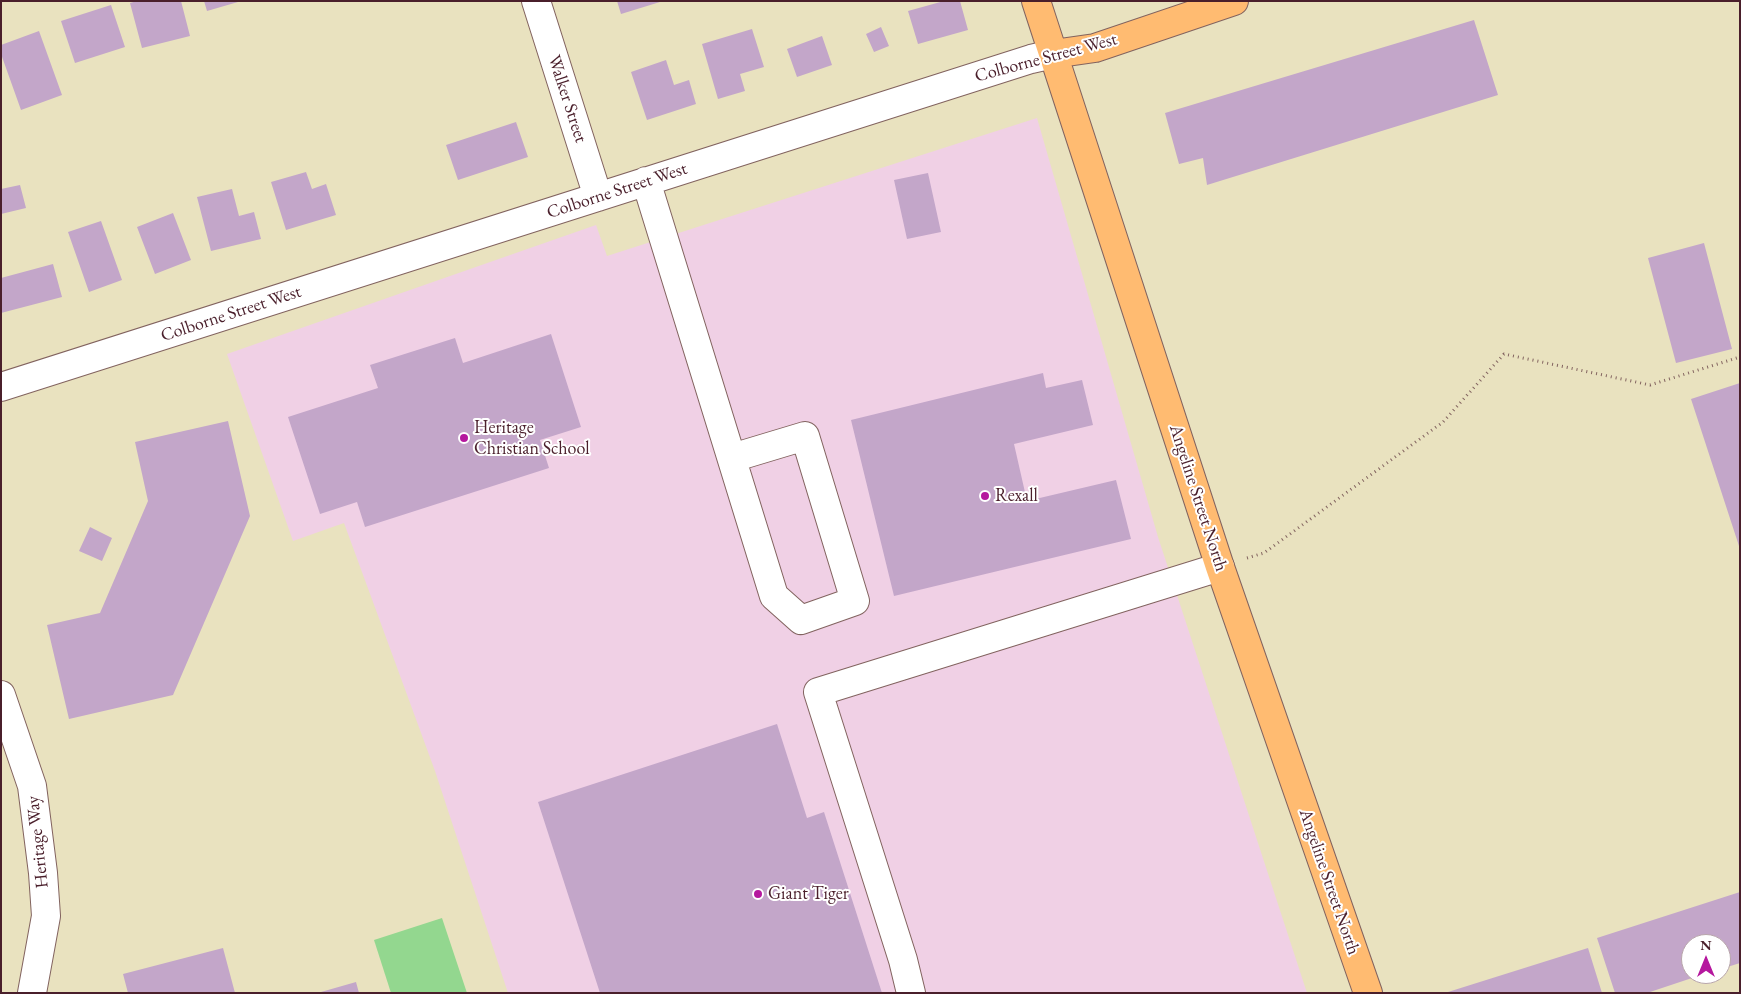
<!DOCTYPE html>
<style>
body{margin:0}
#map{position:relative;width:1741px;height:994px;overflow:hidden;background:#e9e2bf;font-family:"EB Garamond",serif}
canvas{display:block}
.frame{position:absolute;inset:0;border:2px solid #4a1f2b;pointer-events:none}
.north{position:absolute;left:1681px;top:934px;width:50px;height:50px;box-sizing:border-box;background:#fff;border:1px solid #b7a5aa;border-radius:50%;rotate:0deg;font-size:14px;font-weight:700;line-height:20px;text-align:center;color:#4a1f2b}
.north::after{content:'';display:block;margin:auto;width:18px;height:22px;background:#b5179e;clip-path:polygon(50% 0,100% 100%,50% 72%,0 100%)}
</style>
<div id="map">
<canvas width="1741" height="994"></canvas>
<div class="frame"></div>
<div class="north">N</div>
</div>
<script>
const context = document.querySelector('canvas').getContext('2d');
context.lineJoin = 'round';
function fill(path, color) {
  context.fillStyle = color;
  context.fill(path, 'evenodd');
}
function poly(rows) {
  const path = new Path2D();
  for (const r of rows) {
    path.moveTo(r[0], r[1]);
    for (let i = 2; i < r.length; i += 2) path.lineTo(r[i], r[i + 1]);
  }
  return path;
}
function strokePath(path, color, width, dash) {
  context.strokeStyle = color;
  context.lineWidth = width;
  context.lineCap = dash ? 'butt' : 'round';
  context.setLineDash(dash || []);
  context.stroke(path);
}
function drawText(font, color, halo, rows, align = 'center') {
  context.font = font + ' "EB Garamond",serif';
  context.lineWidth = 4;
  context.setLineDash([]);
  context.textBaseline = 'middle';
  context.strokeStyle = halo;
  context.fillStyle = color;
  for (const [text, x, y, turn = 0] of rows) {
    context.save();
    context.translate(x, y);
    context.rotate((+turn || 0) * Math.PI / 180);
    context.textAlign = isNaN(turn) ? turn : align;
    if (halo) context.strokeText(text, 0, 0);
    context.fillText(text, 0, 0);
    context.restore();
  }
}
const built = poly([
 [1037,118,1158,537,1307,993,508,993,435,771,344,523,293,541,227,354,596,225,607,256]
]);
const green = poly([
 [442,918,467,993,391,993,374,940]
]);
const building = poly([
 [137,1,181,1,190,36,142,48,130,3],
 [204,1,238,1,238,2,207,11],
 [617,1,660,1,660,2,621,14],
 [944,1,960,1,968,30,918,44,908,11],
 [111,5,125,47,75,63,61,21],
 [1474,20,1498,95,1207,185,1203,158,1179,164,1165,113],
 [881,27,889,46,874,52,866,34],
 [752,29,764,67,740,74,745,91,718,99,702,44],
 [39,31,62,95,21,110,1,54,1,45],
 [822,36,832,65,797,77,787,49],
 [666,60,674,85,689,80,696,104,647,120,631,72],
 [516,122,528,157,458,180,446,145],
 [306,172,312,189,326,184,336,215,286,230,271,182],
 [928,173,941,232,907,239,894,180],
 [20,185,26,208,1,214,1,189],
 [232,189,239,216,254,212,261,239,211,251,197,197],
 [173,213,191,260,155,274,137,227],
 [101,221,122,280,89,292,68,232],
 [1704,243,1732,349,1676,363,1648,258],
 [53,264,62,297,1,313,1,278],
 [551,334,581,427,540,440,549,468,365,527,357,502,320,514,288,417,378,388,370,365,455,338,463,363],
 [1043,373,1046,388,1082,380,1093,425,1014,444,1027,501,1116,480,1131,539,894,596,851,420],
 [1740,383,1740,546,1739,546,1691,399],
 [228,421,250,516,173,695,69,719,47,625,100,613,148,501,135,442],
 [90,527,112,538,102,561,79,551],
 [777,724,807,818,824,812,882,993,600,993,538,802],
 [1740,892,1740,963,1721,969,1721,944,1691,944,1691,974,1704,974,1647,993,1615,993,1597,938],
 [223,948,235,993,128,993,123,974],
 [1588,948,1602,993,1448,993,1448,992],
 [356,982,359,993,321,993,321,992]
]);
const path = poly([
 [1247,558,1264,553,1443,422,1504,354,1650,385,1740,357]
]);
const minor = poly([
 [536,1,598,197],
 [646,181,774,596,801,620,855,601,805,436,732,458],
 [1,387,1031,59,1053,54],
 [1,695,32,786,43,873,46,916,32,993],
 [911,993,903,960,818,692,1220,567]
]);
const major = poly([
 [1036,1,1220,567,1368,993],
 [1053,54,1095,48,1234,1]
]);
const markers = [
 [464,438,5,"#b5179e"],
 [985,496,5,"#b5179e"],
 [758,894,5,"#b5179e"]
];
const streetNames = [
 ["Colborne Street West",1046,58,-15],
 ["Walker Street",567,99,72],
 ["Colborne Street West",617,191,-18],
 ["Colborne Street West",231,314,-18],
 ["Angeline Street North",1198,498,72],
 ["Heritage Way",38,842,-96],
 ["Angeline Street North",1329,882,71]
];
const poiNames = [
 ["Heritage",474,428],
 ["Christian School",474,449],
 ["Rexall",995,496],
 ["Giant Tiger",768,894]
];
fill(built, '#f0d0e5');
fill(green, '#93d78f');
fill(building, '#c3a6c9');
strokePath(minor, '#82635f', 30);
strokePath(major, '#82635f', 30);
strokePath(path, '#82635f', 3, [1, 4]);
strokePath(minor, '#fff', 28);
strokePath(major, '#ffbb71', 28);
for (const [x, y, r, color] of markers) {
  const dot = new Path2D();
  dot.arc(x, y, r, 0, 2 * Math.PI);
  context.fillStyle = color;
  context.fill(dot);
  strokePath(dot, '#fff', 2);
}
drawText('18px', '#4a1f2b', '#fff', streetNames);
drawText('18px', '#4a1f2b', '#fff', poiNames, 'left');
</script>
